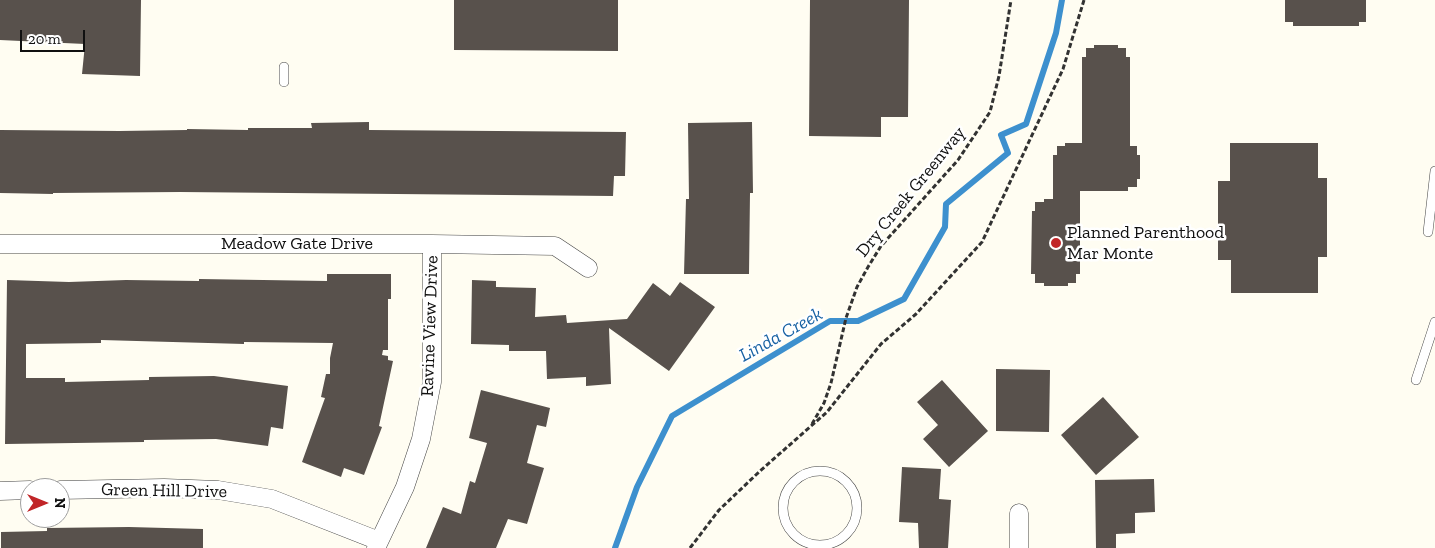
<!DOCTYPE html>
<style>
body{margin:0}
#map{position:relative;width:1435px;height:548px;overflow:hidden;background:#fffdf2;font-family:"Zilla Slab",serif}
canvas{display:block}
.north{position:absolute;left:20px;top:478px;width:50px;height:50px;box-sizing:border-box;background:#fff;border:1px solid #9f9f9f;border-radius:50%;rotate:90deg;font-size:14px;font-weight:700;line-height:20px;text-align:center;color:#101010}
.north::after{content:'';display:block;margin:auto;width:18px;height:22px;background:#c12628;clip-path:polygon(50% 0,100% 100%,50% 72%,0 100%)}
.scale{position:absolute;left:20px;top:30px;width:65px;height:22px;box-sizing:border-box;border:2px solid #101010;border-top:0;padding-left:6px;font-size:15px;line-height:18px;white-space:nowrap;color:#101010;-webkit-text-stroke:4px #fff;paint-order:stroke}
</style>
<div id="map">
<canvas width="1435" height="548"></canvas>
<div class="north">N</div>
<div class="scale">20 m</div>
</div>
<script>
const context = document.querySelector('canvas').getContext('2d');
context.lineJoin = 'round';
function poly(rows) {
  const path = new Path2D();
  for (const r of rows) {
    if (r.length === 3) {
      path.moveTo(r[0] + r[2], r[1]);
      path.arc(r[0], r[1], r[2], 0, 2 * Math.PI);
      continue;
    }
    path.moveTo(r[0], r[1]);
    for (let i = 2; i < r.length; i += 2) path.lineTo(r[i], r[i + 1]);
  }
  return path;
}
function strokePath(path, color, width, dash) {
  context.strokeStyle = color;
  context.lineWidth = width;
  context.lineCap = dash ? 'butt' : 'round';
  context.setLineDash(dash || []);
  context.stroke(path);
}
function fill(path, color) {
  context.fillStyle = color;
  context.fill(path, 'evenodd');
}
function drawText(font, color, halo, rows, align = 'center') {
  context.font = font + ' "Zilla Slab",serif';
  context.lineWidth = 5;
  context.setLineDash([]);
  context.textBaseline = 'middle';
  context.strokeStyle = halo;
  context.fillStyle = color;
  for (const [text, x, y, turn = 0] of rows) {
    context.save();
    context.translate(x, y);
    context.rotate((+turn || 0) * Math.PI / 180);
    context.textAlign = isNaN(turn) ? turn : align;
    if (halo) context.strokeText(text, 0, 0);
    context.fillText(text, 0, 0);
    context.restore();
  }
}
const stream = poly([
 [615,548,637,487,672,416,830,321,858,321,904,299,945,227,946,204,1008,153,1001,135,1026,124,1056,33,1062,0]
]);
const building = poly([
 [0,0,141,0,140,76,82,74,85,44,0,40],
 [454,0,618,0,618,51,454,50],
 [810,0,909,0,908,117,881,117,881,137,809,136],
 [1285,0,1366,0,1366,22,1359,22,1359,26,1293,26,1293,22,1285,22],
 [1094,45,1118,45,1118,48,1126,48,1126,57,1130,57,1130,146,1137,146,1137,155,1140,155,1140,179,1137,179,1137,187,1128,187,1128,191,1080,191,1080,274,1076,274,1076,283,1068,283,1068,286,1044,286,1044,283,1035,283,1035,274,1031,274,1032,211,1035,211,1035,202,1044,202,1044,199,1053,199,1053,155,1057,155,1057,146,1065,146,1065,143,1082,143,1082,57,1086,57,1086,48,1094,48],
 [369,122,369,130,626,132,625,176,614,176,613,196,180,192,53,193,53,194,0,193,0,130,120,131,187,130,187,129,248,130,248,128,312,128,311,123],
 [752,122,753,193,750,193,749,274,684,274,686,199,689,199,688,123],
 [1230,143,1318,143,1318,178,1327,178,1327,257,1318,257,1318,293,1231,293,1231,260,1218,260,1218,181,1230,181],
 [327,274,391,274,391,299,388,299,388,350,383,350,382,355,388,356,388,360,393,361,379,426,382,427,364,475,344,468,341,477,302,462,325,398,321,397,326,374,330,374,330,358,333,343,244,342,244,344,101,340,101,343,26,344,26,378,65,378,65,382,149,380,149,377,214,376,288,386,283,429,271,427,268,446,216,439,144,440,144,442,5,444,7,280,69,282,126,280,199,281,199,279,327,281],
 [472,280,496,281,496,287,536,288,535,317,566,315,567,323,627,319,653,283,670,296,680,282,715,307,669,371,609,328,611,384,586,386,586,377,547,379,546,351,509,351,509,345,471,344],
 [996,369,1050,370,1049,432,996,431],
 [942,380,988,431,949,467,923,439,938,425,917,402],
 [481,390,550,408,546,427,537,425,527,463,544,468,527,524,508,519,496,548,426,548,443,507,461,514,470,481,475,483,487,443,469,438],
 [1103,397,1139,437,1096,475,1061,435],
 [902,467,941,469,939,499,951,500,948,548,919,548,918,523,899,522],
 [1154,479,1155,512,1135,513,1135,533,1116,534,1116,548,1096,548,1095,480],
 [129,527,203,529,203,548,1,548,1,532,47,531,47,528]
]);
const path = poly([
 [812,424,824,403,831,383,846,318,857,287,868,267,881,246,958,160,990,112,999,76,1011,0],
 [690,548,719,510,760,471,827,412,881,344,916,314,982,242,1063,69,1084,0]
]);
const lane = poly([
 [284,82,284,67],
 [1428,232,1435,171],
 [1416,380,1435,322],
 [820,508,37]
]);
const street = poly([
 [0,244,432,244,555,246,588,268],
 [60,490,164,488,218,490,272,499,379,541],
 [0,491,30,490],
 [376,548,405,487,421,439,432,382,432,244],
 [1019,548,1019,513]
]);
const markers = [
 [1056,243,6,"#c12628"]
];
const streetNames = [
 ["Dry Creek Greenway",911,192,-51],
 ["Meadow Gate Drive",297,244],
 ["Ravine View Drive",430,326,-88],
 ["Green Hill Drive",164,491,1]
];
const poiNames = [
 ["Planned Parenthood",1067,233],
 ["Mar Monte",1067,254]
];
const waterNames = [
 ["Linda Creek",781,335,-29]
];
strokePath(stream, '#3d90ce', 6);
fill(building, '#58514c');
strokePath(lane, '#434343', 10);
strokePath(street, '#434343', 19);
strokePath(path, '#323232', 3, [5, 2.5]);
strokePath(lane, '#fff', 9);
strokePath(street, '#fff', 18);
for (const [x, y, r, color] of markers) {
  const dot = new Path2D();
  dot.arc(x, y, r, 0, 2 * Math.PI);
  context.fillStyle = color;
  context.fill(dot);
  strokePath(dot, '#fff', 2);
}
drawText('18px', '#101010', '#fff', streetNames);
drawText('18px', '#101010', '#fff', poiNames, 'left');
drawText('italic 19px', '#1761a3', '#fff', waterNames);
</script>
